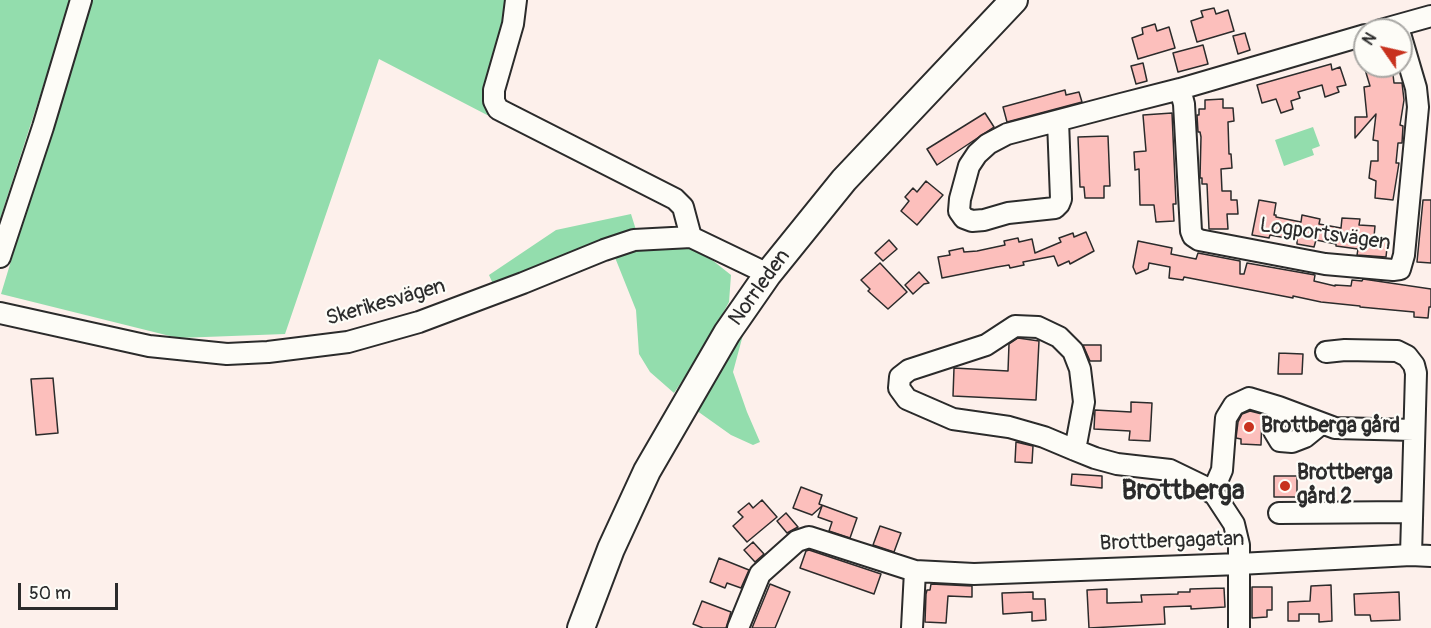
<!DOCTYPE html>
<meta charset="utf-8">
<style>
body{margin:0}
#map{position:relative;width:1431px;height:628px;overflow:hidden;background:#fdf0eb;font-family:Pangolin,sans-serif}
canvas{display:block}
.north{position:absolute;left:1353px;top:18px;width:60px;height:60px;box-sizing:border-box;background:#fdfcf7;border:2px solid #a9a8a5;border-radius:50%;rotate:304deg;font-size:16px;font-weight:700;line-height:24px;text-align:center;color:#2b2b2b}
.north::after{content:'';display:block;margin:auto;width:21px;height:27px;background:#c8321e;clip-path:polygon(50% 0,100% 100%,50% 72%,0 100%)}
.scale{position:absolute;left:18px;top:583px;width:100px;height:27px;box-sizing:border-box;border:3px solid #2b2b2b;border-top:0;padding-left:8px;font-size:18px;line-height:21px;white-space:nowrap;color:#2b2b2b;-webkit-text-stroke:4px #fdfcf7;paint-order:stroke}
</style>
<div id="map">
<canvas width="1431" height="628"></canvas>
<div class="north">N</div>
<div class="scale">50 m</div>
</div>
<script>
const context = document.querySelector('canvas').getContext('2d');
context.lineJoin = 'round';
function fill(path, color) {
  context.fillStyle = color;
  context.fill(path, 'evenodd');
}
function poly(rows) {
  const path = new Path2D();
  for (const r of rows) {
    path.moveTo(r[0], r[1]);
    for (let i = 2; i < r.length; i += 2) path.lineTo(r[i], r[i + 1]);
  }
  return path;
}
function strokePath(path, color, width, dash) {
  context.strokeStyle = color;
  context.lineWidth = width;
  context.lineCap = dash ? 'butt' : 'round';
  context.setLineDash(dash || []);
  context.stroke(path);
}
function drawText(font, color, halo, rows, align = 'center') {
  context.font = font + ' Pangolin,sans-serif';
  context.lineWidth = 4.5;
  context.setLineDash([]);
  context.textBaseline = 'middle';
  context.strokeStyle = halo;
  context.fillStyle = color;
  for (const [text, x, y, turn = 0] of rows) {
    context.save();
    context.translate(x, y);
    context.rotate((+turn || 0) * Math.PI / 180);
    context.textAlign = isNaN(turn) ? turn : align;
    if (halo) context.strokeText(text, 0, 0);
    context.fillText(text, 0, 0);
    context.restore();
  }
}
const green = poly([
 [0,0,71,0,0,219],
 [90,0,509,0,486,100,489,116,379,59,285,334,178,338,1,294],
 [1313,127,1320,146,1312,149,1314,155,1284,166,1275,140],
 [631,214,636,230,493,284,489,275,556,230],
 [653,244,697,248,731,275,729,302,703,350,674,393,650,372,639,354,636,310,614,255],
 [747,320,733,372,747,412,760,442,753,445,731,435,693,408]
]);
const building = poly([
 [1214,8,1216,14,1228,10,1234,31,1197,42,1191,21,1203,17,1201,11,1214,8],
 [1155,24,1157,31,1169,27,1175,48,1138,59,1132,38,1143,34,1142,28,1155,24],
 [1245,33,1250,50,1238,54,1233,36,1245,33],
 [1203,45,1208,64,1178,72,1173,53,1203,45],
 [1143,63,1147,81,1136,84,1131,66,1143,63],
 [1331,64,1332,70,1340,67,1346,85,1337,87,1339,92,1325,97,1322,85,1298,92,1300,98,1291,101,1293,109,1281,113,1276,99,1262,103,1257,85,1331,64],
 [1364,66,1392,66,1394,83,1402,83,1404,100,1400,125,1403,126,1402,143,1398,143,1396,163,1399,163,1393,200,1375,198,1376,181,1369,178,1371,161,1378,161,1378,141,1373,140,1376,114,1355,138,1355,117,1367,117,1364,87,1370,86,1364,66],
 [1065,90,1066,95,1079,92,1082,102,1007,122,1003,107,1065,90],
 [1223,99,1223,108,1233,108,1234,121,1228,122,1229,154,1231,154,1232,168,1221,169,1222,191,1231,191,1231,200,1237,200,1238,214,1227,214,1228,229,1209,229,1207,184,1202,184,1202,178,1200,178,1201,137,1200,132,1198,132,1197,115,1199,115,1199,109,1205,109,1205,100,1223,99],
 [985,113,994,127,937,165,927,149,985,113],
 [1172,113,1176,204,1173,204,1174,221,1156,222,1154,205,1140,205,1139,169,1135,170,1134,152,1146,151,1143,115,1172,113],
 [1108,136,1110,186,1104,186,1104,198,1085,198,1084,187,1080,187,1078,137,1108,136],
 [926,181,943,195,917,225,901,211,909,201,905,197,913,188,917,192,926,181],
 [1259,200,1276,203,1274,215,1276,215,1276,217,1301,222,1302,215,1320,219,1319,224,1341,228,1342,218,1360,219,1359,225,1375,226,1374,237,1388,239,1386,257,1357,255,1358,249,1336,246,1336,244,1316,240,1314,247,1297,244,1297,240,1270,235,1269,238,1252,235,1259,200],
 [1423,200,1431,200,1431,263,1417,262,1423,200],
 [1086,232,1094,251,1070,264,1069,261,1058,266,1054,256,1023,262,1024,265,1010,268,1009,265,997,267,942,278,938,257,950,255,949,251,963,248,964,252,977,251,1005,245,1004,241,1018,238,1019,242,1032,239,1035,253,1061,242,1059,238,1073,233,1074,237,1086,232],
 [889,240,897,249,883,261,875,253,889,240],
 [1138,241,1172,248,1171,254,1196,259,1198,253,1240,261,1240,274,1244,274,1247,263,1315,275,1314,281,1335,286,1335,285,1351,286,1352,280,1362,281,1363,279,1431,289,1431,307,1429,307,1428,318,1414,317,1414,312,1360,307,1360,306,1321,302,1293,296,1293,298,1184,277,1183,280,1169,278,1170,267,1149,263,1148,269,1136,274,1133,267,1138,241],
 [880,263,907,292,888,309,868,291,870,289,861,280,880,263],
 [919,272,929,283,924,284,913,294,905,285,919,272],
 [1018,338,1039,341,1036,400,953,396,954,368,1008,371,1009,344,1018,338],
 [1083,345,1101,345,1101,361,1090,361,1083,345],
 [1279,353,1303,354,1302,374,1278,374,1279,353],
 [53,378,58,433,36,435,31,379,53,378],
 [1131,402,1152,403,1150,441,1129,440,1130,431,1094,429,1095,410,1131,412,1131,402],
 [1250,411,1262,414,1261,445,1241,444,1241,439,1236,438,1238,422,1242,414,1250,411],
 [1016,442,1033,446,1032,463,1015,462,1016,442],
 [1072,474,1102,476,1102,488,1071,485,1072,474],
 [1274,476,1297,476,1297,497,1274,497,1274,476],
 [801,487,822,495,819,504,857,518,850,538,829,531,832,522,818,517,822,506,812,515,793,508,801,487],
 [762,500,777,517,747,542,733,526,743,517,738,512,749,503,753,508,762,500],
 [786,513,798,527,787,533,777,521,786,513],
 [880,526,901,533,894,552,873,545,880,526],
 [753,542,764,554,755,562,744,550,753,542],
 [809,550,881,574,874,594,800,568,806,551,809,550],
 [719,558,749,570,741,588,727,583,725,588,710,582,719,558],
 [770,584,790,592,775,628,752,628,770,584],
 [931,584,972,586,972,597,948,596,946,623,925,622,926,594,927,590,930,590,931,584],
 [1331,585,1332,621,1319,622,1319,614,1299,614,1299,621,1288,621,1288,602,1310,601,1311,586,1331,585],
 [1252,587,1272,587,1272,610,1267,610,1267,617,1252,618,1252,587],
 [1224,588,1225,607,1191,609,1191,606,1164,607,1165,624,1089,628,1087,590,1107,589,1107,603,1110,603,1142,602,1141,595,1178,594,1178,592,1190,592,1190,589,1224,588],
 [1033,592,1033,599,1045,599,1046,620,1032,621,1032,612,1003,614,1002,593,1033,592],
 [1399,592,1400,620,1371,621,1370,615,1355,615,1354,594,1399,592],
 [702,601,731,612,726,628,703,628,693,624,702,601]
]);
const minor = poly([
 [516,0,513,24,494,90,494,101,498,109,675,199,683,207,691,237],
 [1381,30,1431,16],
 [1180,89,1184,104,1191,231,1193,236,1199,240,1325,264,1393,270,1400,269,1404,255,1418,107,1416,88,1401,37],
 [1058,121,1061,199,1059,204,1055,208,1008,213,984,220,972,221,964,218,959,211,960,199,969,166,977,154,988,144,1007,134,1121,104,1180,89,1365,35],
 [0,257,43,127,81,0],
 [0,313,149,346,227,354,268,352,348,342,419,322,523,283,604,250,634,240,691,237,768,274],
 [1326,352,1345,350,1397,351,1407,356,1414,365,1416,373,1411,555],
 [1321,424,1305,437,1292,442,1280,441,1274,431,1279,407,1335,428,1414,430],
 [1075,450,1084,402,1080,369,1073,351,1059,337,1038,327,1015,326,986,345,909,370,900,377,899,388,907,399,953,419,1009,427,1044,437,1075,450,1095,458,1117,464,1170,470,1203,486,1215,495,1234,524,1239,545,1239,628],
 [1212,493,1222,470,1226,418,1234,405,1249,398,1279,407],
 [1279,513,1411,512],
 [915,571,974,574,1239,564,1411,555,1431,556],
 [738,628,760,574,797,541,809,537,915,571,912,628]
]);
const major = poly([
 [581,628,611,549,647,471,727,333,768,274,844,180,1014,0]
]);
const markers = [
 [1249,427,6,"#c8321e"],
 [1285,486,6,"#c8321e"]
];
const streetNames = [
 ["Logportsvägen",1325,235,8],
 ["Norrleden",760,288,-54],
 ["Skerikesvägen",386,303,-16],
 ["Brottbergagatan",1172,542,-2]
];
const poiNames = [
 ["Brottberga gård",1261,427],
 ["Brottberga",1297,474],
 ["gård 2",1297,498]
];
const districtNames = [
 ["Brottberga",1183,492]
];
fill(green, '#93ddad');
fill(building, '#fcbfbc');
strokePath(building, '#2b2b2b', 1.5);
strokePath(minor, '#2b2b2b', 24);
strokePath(major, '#2b2b2b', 30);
strokePath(minor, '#fdfcf7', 20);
strokePath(major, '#fdfcf7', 26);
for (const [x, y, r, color] of markers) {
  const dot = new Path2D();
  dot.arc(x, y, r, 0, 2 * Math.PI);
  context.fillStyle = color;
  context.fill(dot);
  strokePath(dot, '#fdfcf7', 2);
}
drawText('21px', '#2b2b2b', '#fdfcf7', streetNames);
drawText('bold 21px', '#2b2b2b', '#fdfcf7', poiNames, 'left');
drawText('bold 27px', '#2b2b2b', '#fdfcf7', districtNames);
</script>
